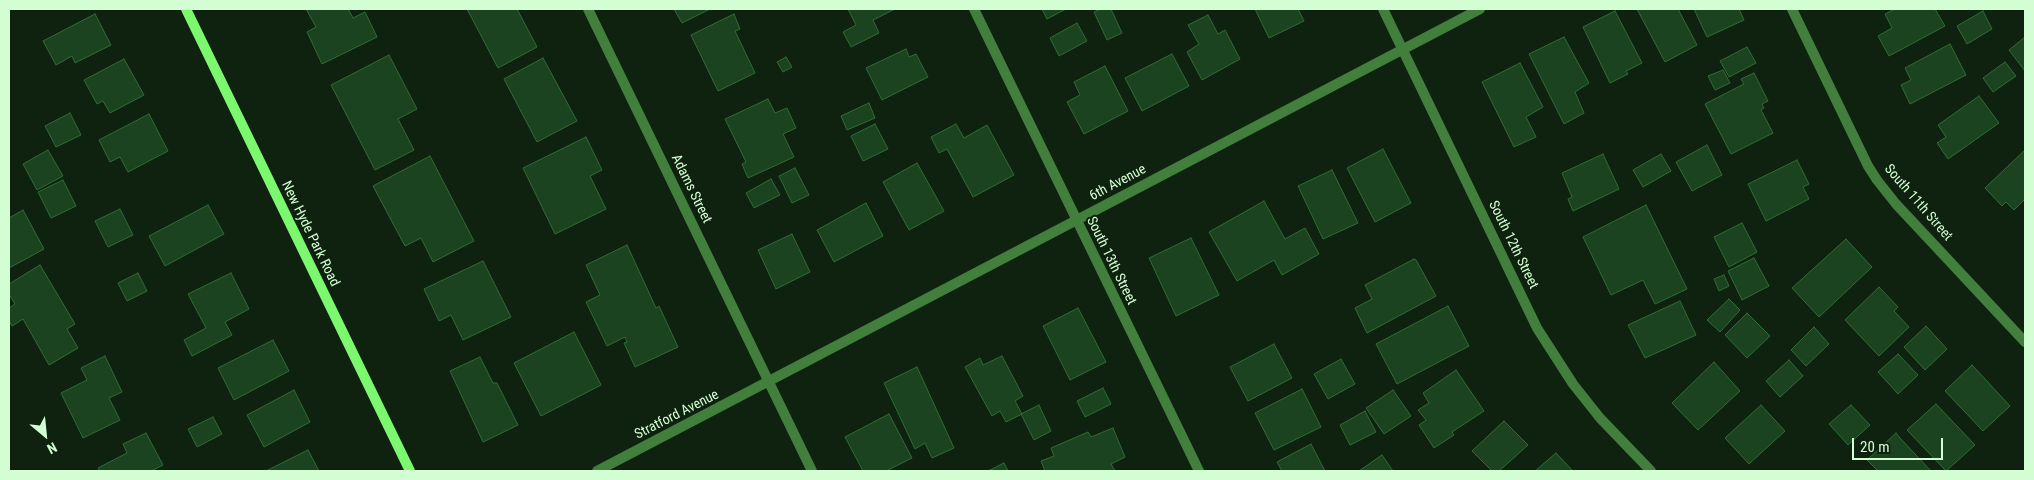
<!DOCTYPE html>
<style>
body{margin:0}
#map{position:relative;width:2034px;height:480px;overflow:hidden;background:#0f2210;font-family:"Roboto Condensed",sans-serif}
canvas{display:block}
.frame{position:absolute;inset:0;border:10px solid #d3fdd2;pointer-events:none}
.north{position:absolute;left:20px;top:410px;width:50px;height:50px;-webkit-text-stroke:4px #0f2210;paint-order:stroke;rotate:152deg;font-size:14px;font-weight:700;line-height:20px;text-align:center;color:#d3fdd2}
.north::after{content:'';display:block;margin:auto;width:18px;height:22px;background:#d3fdd2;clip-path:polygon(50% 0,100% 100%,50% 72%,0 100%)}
.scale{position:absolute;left:1852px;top:438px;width:91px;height:22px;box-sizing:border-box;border:2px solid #d3fdd2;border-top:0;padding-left:6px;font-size:15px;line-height:18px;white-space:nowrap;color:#d3fdd2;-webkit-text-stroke:4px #0f2210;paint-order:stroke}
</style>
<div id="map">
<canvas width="2034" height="480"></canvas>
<div class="frame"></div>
<div class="north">N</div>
<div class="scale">20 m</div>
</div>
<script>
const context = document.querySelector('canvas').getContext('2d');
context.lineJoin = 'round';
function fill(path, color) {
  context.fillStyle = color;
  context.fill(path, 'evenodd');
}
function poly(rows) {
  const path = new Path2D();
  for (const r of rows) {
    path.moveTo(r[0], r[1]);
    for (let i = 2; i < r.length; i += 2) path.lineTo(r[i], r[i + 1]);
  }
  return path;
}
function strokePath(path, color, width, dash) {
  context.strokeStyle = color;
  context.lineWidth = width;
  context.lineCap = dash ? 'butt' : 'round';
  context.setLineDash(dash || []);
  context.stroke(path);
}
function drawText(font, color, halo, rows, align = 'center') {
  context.font = font + ' "Roboto Condensed",sans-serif';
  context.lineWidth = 4;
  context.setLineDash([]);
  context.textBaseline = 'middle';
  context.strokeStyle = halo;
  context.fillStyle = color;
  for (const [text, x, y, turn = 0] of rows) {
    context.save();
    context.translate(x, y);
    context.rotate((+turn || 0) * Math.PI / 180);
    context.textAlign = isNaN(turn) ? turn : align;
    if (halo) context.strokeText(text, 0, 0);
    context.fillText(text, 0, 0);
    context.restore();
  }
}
const building = poly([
 [306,9,348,9,353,18,365,12,377,37,322,64,307,32,316,27,306,9],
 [467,9,517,9,537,47,498,68,467,9],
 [674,9,710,9,682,23,674,9],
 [848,9,895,9,873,20,879,33,851,47,843,32,856,25,848,9],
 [1042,9,1066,9,1047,19,1042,9],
 [1101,9,1111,9,1122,33,1107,40,1094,12,1101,9],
 [1255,9,1298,9,1304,21,1269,38,1255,9],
 [1637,9,1678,9,1697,45,1665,62,1637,9],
 [1694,9,1739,9,1744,20,1707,37,1694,9],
 [1895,9,1935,9,1945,26,1889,56,1878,36,1892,28,1885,14,1895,9],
 [1615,11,1642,63,1626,71,1628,74,1610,83,1583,27,1615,11],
 [1983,11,1992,29,1967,44,1957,26,1983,11],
 [95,14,111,45,75,63,72,56,56,65,43,41,95,14],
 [734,14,740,29,735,31,755,73,718,91,691,35,734,14],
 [1208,15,1218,34,1225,30,1240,59,1202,80,1187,52,1199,44,1188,25,1208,15],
 [1077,23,1087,41,1059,56,1050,38,1077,23],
 [1564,37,1589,83,1575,92,1584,113,1564,124,1529,54,1564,37],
 [2025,37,2025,71,2009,50,2025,37],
 [1950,44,1966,75,1910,104,1901,85,1911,80,1905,68,1950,44],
 [1747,47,1756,63,1729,77,1720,61,1747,47],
 [906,49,909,57,916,54,928,77,882,100,866,68,906,49],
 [1172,54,1189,86,1142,111,1125,78,1172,54],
 [389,55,417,109,398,119,414,150,375,170,331,85,389,55],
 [786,57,792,67,783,72,777,62,786,57],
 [543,58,577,121,537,142,504,79,543,58],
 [124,59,144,95,110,113,103,101,97,104,84,80,124,59],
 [2005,62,2016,76,1993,92,1983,78,2005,62],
 [1520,63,1543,107,1526,117,1536,137,1514,147,1482,82,1520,63],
 [1105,66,1128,111,1084,134,1067,102,1080,95,1074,82,1105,66],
 [1723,70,1730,83,1715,90,1708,76,1723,70],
 [1754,73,1768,101,1762,104,1764,108,1761,110,1773,133,1731,154,1705,104,1744,84,1741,79,1754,73],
 [1979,96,1999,123,1948,159,1937,143,1946,137,1938,125,1979,96],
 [768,99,775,113,787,108,796,128,783,134,794,157,748,178,742,164,746,162,725,119,768,99],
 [869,103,875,118,847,130,841,116,869,103],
 [70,113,81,135,56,147,45,126,70,113],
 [149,114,168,151,128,172,120,157,110,162,99,140,149,114],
 [875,124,888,149,863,161,851,136,875,124],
 [956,124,964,138,987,125,1014,175,973,197,947,149,939,153,931,137,956,124],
 [586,137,602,170,590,176,606,209,555,234,523,168,586,137],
 [1707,145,1722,175,1692,191,1676,162,1707,145],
 [1383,149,1411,203,1375,222,1347,168,1383,149],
 [48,150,63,176,37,190,23,164,48,150],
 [2025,150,2025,199,2014,210,2006,202,2002,206,1985,188,2025,150],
 [1603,154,1619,189,1573,211,1568,199,1572,197,1562,173,1603,154],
 [1661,154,1671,171,1643,187,1633,170,1661,154],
 [430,156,474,241,433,262,421,238,405,246,373,186,430,156],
 [1797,160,1809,184,1803,187,1809,199,1766,221,1748,184,1797,160],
 [917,163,944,211,909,230,883,182,917,163],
 [795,168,809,195,792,203,779,176,795,168],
 [1332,170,1358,223,1323,239,1298,186,1332,170],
 [771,179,780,195,754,208,746,193,771,179],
 [63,180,76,206,51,218,38,192,63,180],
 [1264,201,1285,239,1305,228,1319,254,1282,275,1274,260,1237,281,1209,232,1264,201],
 [866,203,883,236,834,262,817,230,866,203],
 [208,205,224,234,165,266,149,236,208,205],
 [1646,205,1687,289,1655,304,1643,280,1611,295,1583,237,1646,205],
 [120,209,133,235,108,247,95,221,120,209],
 [23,210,44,249,9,268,9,218,23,210],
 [1742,223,1757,252,1729,267,1714,237,1742,223],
 [792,234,810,272,776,289,758,250,792,234],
 [1191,238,1219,295,1176,316,1149,258,1191,238],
 [1846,239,1872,267,1819,317,1792,288,1846,239],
 [627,245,656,308,659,306,678,347,635,367,624,343,627,342,625,337,607,346,586,302,600,295,586,265,627,245],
 [1754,258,1769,286,1742,300,1728,271,1754,258],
 [1414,259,1416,260,1436,296,1367,333,1355,308,1372,299,1365,285,1414,259],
 [483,261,511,317,463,340,451,315,439,321,424,289,483,261],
 [40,265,75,324,67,329,78,348,49,365,23,319,12,326,9,321,9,308,15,304,9,294,9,284,40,265],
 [138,273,147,291,127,301,118,283,138,273],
 [231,273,249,309,225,322,232,335,192,356,184,340,206,328,188,294,231,273],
 [1724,275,1729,286,1719,291,1714,279,1724,275],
 [1879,287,1898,307,1894,311,1909,327,1879,356,1845,320,1879,287],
 [1729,299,1740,310,1720,332,1707,320,1729,299],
 [1680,301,1696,335,1645,358,1628,325,1680,301],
 [1448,306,1469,346,1397,384,1376,344,1448,306],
 [1078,308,1106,362,1070,380,1043,326,1078,308],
 [1747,313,1770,336,1747,358,1725,335,1747,313],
 [1926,326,1947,349,1925,370,1904,347,1926,326],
 [1814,327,1829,344,1806,366,1791,350,1814,327],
 [574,332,601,385,541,416,514,363,574,332],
 [273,340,289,371,234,400,218,368,273,340],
 [1274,344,1292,378,1248,401,1230,367,1274,344],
 [1898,354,1918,375,1898,394,1878,372,1898,354],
 [105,356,122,392,109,398,120,420,83,438,61,393,87,380,81,368,105,356],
 [1002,356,1023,396,1015,401,1022,414,1006,422,1000,411,992,416,965,367,980,358,983,365,1002,356],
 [480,357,493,383,497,383,518,425,483,442,450,371,480,357],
 [1341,359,1355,384,1328,399,1314,374,1341,359],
 [1789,360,1803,376,1780,397,1766,381,1789,360],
 [1714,362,1740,391,1698,430,1672,403,1714,362],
 [1972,365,2010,406,1983,431,1945,391,1972,365],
 [917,367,954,448,932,458,925,443,915,449,884,383,917,367],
 [1456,370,1484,411,1452,432,1454,435,1434,448,1419,425,1426,420,1418,410,1429,403,1423,393,1456,370],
 [1103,388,1111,404,1085,417,1077,401,1103,388],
 [1302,389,1321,427,1274,450,1255,413,1302,389],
 [294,390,310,422,264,447,247,415,294,390],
 [1393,390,1411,416,1384,434,1366,408,1393,390],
 [1936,404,1975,445,1946,471,1907,430,1936,404],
 [1039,405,1051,431,1034,440,1021,414,1039,405],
 [1761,405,1785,431,1749,464,1725,438,1761,405],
 [1851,405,1870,425,1848,445,1829,424,1851,405],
 [1365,411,1376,432,1350,445,1340,425,1365,411],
 [889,414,912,458,886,471,863,471,845,437,889,414],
 [213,417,222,434,197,447,188,429,213,417],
 [1504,421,1528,445,1499,471,1492,471,1472,451,1504,421],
 [1113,428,1125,457,1111,464,1115,471,1045,471,1041,461,1054,456,1051,448,1088,432,1091,437,1113,428],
 [146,433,163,465,151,471,100,471,98,468,127,453,123,444,146,433],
 [1896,433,1900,438,1931,471,1878,471,1867,460,1896,433],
 [1311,444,1325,471,1282,471,1277,462,1311,444],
 [308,450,319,471,266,471,308,450],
 [1556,453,1573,471,1535,471,1556,453],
 [1382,455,1393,471,1359,471,1382,455],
 [1004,463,1008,471,988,471,1004,463]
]);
const minor = poly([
 [588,9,812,471],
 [974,9,1199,471],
 [1383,9,1537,328,1573,384,1600,418,1651,471],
 [1792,9,1868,166,1877,180,1896,204,2025,342],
 [597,471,1480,9]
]);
const secondary = poly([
 [186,9,410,471]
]);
const streetNames = [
 ["6th Avenue",1118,183,-28],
 ["Adams Street",691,189,64],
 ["South 11th Street",1918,203,49],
 ["New Hyde Park Road",310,234,64],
 ["South 12th Street",1513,245,64],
 ["South 13th Street",1111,261,64],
 ["Stratford Avenue",677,415,-27]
];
fill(building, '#1c431f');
strokePath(building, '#2f6d34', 1);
strokePath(minor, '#427f3c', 10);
strokePath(secondary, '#7cf86e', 10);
drawText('14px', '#d3fdd2', '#0f2210', streetNames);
</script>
